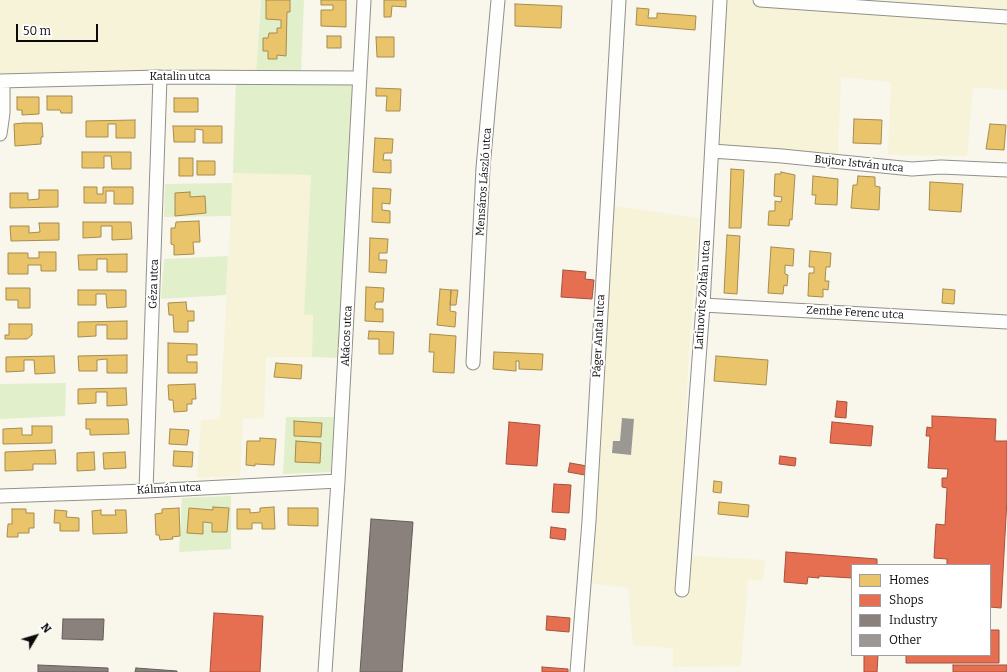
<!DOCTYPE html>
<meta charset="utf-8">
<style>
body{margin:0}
#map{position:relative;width:1007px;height:672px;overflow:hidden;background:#f9f6ec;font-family:Bitter,serif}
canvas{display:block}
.legend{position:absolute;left:851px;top:564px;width:140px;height:92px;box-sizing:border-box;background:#fff;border:1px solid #9d9d9d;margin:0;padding:5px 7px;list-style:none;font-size:12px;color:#0a0a0a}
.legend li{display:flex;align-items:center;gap:8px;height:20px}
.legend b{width:20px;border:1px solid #9d9d9d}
.north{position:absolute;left:16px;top:616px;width:40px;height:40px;-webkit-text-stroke:3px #fff;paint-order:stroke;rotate:52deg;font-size:11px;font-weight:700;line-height:16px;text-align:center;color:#0a0a0a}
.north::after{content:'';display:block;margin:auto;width:14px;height:18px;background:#0a0a0a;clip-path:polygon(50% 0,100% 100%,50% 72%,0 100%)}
.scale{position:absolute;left:16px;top:24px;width:82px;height:18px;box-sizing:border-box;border:2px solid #0a0a0a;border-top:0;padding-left:5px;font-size:12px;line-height:14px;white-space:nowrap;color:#0a0a0a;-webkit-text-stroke:3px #fff;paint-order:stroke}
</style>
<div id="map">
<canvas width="1007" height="672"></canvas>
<ul class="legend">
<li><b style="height:11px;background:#e9c46a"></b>Homes</li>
<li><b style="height:11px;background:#e76f51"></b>Shops</li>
<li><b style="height:11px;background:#8a817c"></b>Industry</li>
<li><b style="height:11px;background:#9b9893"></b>Other</li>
</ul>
<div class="north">N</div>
<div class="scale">50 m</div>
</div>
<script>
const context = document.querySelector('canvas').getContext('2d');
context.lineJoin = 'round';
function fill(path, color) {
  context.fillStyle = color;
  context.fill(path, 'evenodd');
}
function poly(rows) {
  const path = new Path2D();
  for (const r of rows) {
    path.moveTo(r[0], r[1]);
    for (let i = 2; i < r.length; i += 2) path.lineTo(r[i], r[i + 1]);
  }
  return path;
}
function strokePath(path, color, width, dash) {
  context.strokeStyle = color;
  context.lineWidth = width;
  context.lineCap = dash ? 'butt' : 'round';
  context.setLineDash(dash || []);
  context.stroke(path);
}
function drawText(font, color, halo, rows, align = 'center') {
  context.font = font + ' Bitter,serif';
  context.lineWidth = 4;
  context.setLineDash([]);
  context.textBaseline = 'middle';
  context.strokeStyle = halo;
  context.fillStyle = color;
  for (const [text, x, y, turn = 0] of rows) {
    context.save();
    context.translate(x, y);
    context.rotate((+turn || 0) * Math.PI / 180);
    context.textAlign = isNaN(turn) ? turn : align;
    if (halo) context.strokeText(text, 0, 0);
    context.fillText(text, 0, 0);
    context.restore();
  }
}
const farmland = poly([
 [0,0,260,0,256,71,0,77],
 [726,0,1007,0,1007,90,973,87,967,156,888,155,891,82,841,77,838,155,720,146],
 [233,173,311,175,304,313,313,315,312,357,266,357,264,418,243,419,240,476,197,478,201,420,220,419],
 [613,206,699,218,688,368,680,555,765,560,763,581,748,579,741,666,673,667,673,648,633,645,628,588,586,583]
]);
const green = poly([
 [261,0,304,0,301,72,256,72],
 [236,80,279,80,356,85,338,358,312,357,313,315,304,314,311,175,233,173],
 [232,183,231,216,164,217,165,184],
 [228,256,226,295,161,299,164,259],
 [66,383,65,416,0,419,0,384],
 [286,417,335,417,331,472,283,474],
 [231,496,231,549,179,552,182,498]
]);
const homes = poly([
 [266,0,290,0,290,12,287,12,286,56,277,55,277,59,268,59,268,51,263,51,263,38,268,38,269,33,277,33,277,28,281,28,281,20,266,19,266,0],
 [321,0,346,0,346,27,321,26,321,10,333,10,333,5,321,5,321,0],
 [384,0,406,0,406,7,392,6,391,17,384,17,384,0],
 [515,4,562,6,561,28,515,26,515,4],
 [637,8,649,9,648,18,657,18,657,13,696,16,695,30,636,25,637,8],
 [327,36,341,36,341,48,327,48,327,36],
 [376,37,394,37,394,57,377,57,376,37],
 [376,88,401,89,400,111,386,111,387,96,376,96,376,88],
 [47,96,72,96,72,113,61,113,60,110,47,110,47,96],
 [17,97,39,97,39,114,22,115,22,110,17,110,17,97],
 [174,98,198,98,198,112,174,112,174,98],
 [854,119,882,120,881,144,853,143,854,119],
 [135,120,135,138,116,138,116,124,108,124,108,137,86,137,86,121,135,120],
 [24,123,42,123,43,137,41,137,41,144,15,146,14,124,24,123],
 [990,124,1006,125,1004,150,986,149,990,124],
 [173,126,222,126,222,143,203,143,203,130,195,129,195,142,174,142,173,126],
 [375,138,393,139,392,153,384,153,383,160,391,160,391,173,373,172,375,138],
 [82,152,131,152,131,169,112,169,111,156,104,156,104,168,82,168,82,152],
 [179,158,193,158,193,176,179,176,179,158],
 [197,161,215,161,215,175,197,175,197,161],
 [731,169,744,170,741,228,729,228,731,169],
 [781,172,795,175,792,220,790,219,789,226,768,225,769,211,775,211,775,201,781,202,782,197,774,196,775,174,781,174,781,172],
 [813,176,838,179,837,205,815,204,816,195,812,195,813,176],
 [858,176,875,177,875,186,880,187,879,210,851,208,853,185,857,185,858,176],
 [930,182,963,184,961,212,929,210,930,182],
 [84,187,97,187,97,194,103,194,103,187,133,187,133,204,114,204,114,191,106,191,106,203,84,203,84,187],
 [373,188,391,189,390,204,382,203,382,210,390,211,390,223,372,222,373,188],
 [39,190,58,190,58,207,10,208,10,193,28,193,28,200,39,199,39,190],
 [190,192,190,197,205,196,206,213,175,216,175,193,190,192],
 [199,221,200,242,193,242,194,254,174,255,174,245,171,244,171,228,175,228,176,222,199,221],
 [83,222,131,222,132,239,112,240,112,226,101,226,101,237,83,238,83,222],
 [39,223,59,223,59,240,11,241,10,226,29,226,29,233,40,232,39,223],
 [727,235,740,236,737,294,724,293,727,235],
 [370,238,388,239,387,253,379,253,379,260,387,260,386,273,369,272,370,238],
 [771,247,794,249,793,266,785,265,785,274,788,275,787,286,784,285,783,294,768,293,771,247],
 [810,251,831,253,830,267,826,267,825,281,829,281,828,290,823,289,823,297,808,296,809,273,814,273,814,267,809,267,810,251],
 [39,252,56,252,56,271,41,271,41,265,28,265,28,274,8,274,8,253,28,253,28,258,39,258,39,252],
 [127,254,127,272,107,272,107,259,97,259,97,270,79,270,78,255,127,254],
 [366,287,384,288,383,302,376,302,375,305,375,309,383,309,383,322,365,321,366,287],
 [6,288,30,288,30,308,18,308,18,300,6,300,6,288],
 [440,289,451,290,450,311,456,312,455,327,437,325,440,289],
 [943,289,955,290,954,304,942,303,943,289],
 [78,290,126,290,126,307,107,308,106,294,96,294,96,305,78,305,78,290],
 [451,290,458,290,456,305,450,305,451,290],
 [186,302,187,311,194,311,194,321,188,321,188,332,174,332,173,315,169,315,168,303,186,302],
 [127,321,127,339,107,339,107,325,96,325,96,336,78,337,78,322,127,321],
 [9,324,32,324,32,335,27,339,5,339,5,335,9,335,9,324],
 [369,331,394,332,393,354,379,354,379,339,368,339,369,331],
 [430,334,456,336,454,373,433,372,434,352,429,352,430,334],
 [168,343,197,344,197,355,187,355,187,362,197,362,197,373,168,373,168,343],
 [494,352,543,354,542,370,519,369,519,361,516,361,516,371,493,369,494,352],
 [127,355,127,373,107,373,107,359,97,360,97,371,79,371,78,356,127,355],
 [54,356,55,373,35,374,34,360,24,360,24,371,6,372,6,357,54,356],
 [716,356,768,360,766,385,714,381,716,356],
 [276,363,302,365,301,379,274,377,276,363],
 [195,384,196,399,192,399,192,404,187,404,187,411,174,412,173,400,169,400,168,385,195,384],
 [126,388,127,405,107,406,107,392,96,392,96,403,78,404,78,389,126,388],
 [86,419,128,419,129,434,90,435,90,429,86,429,86,419],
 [294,421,322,423,321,437,294,436,294,421],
 [32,426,52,426,52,443,3,444,3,429,22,428,22,435,32,435,32,426],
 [170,429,189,430,187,445,169,444,170,429],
 [260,438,276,439,274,465,255,464,255,466,246,465,247,441,260,441,260,438],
 [296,441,321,443,320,463,295,462,296,441],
 [55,450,56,464,33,464,33,470,5,471,5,452,55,450],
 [174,451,193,452,192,467,173,466,174,451],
 [94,452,95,470,77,471,77,453,94,452],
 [125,452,126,468,104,469,103,453,125,452],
 [714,481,722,482,721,493,713,492,714,481],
 [719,502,749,505,748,517,718,514,719,502],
 [213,507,229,508,227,532,212,532,212,523,203,522,203,534,187,533,189,508,213,510,213,507],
 [274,507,275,529,262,529,262,523,252,523,252,529,237,529,237,509,250,509,250,513,260,512,260,508,274,507],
 [179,508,180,536,172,537,173,539,160,540,159,535,156,535,155,514,162,513,162,509,179,508],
 [288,508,318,508,318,526,288,525,288,508],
 [12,509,26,509,26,513,34,513,34,528,29,528,29,533,18,533,18,537,7,537,8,524,12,524,12,509],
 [55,510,67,511,66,517,79,518,79,531,60,531,60,523,54,523,55,510],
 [101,510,101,515,116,515,115,510,126,510,127,533,93,534,92,511,101,510]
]);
const shops = poly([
 [563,270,586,272,585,279,594,280,592,299,561,297,563,270],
 [837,401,847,402,846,418,835,417,837,401],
 [932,416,996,419,995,441,1007,441,1007,499,1001,608,990,607,990,565,947,565,947,559,934,558,936,524,945,525,947,488,942,487,942,478,947,478,948,469,928,468,930,436,926,436,927,427,932,428,932,416],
 [509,422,540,425,537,466,506,464,509,422],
 [832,422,873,426,871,446,830,443,832,422],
 [780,456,796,458,795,466,779,464,780,456],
 [570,463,587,466,585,475,568,472,570,463],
 [554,484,571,485,569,513,552,512,554,484],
 [551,527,566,529,565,540,550,538,551,527],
 [786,552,877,559,877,565,852,565,852,578,819,576,819,578,808,577,807,584,784,582,786,552],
 [214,613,263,616,260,672,210,672,214,613],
 [547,616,570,618,569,632,546,630,547,616],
 [990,630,999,630,999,663,906,663,906,655,990,655,990,630],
 [864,655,878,655,877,672,864,672,864,655],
 [953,665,1007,665,1007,672,953,672,953,665],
 [542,667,568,669,568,672,542,672,542,667]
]);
const industry = poly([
 [371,519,413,522,402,672,360,672,371,519],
 [63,619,104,619,103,640,62,639,63,619],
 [38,665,108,668,108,672,38,672,38,665],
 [136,668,177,671,177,672,135,672,136,668]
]);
const building = poly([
 [622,418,634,419,631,455,612,453,613,441,620,441]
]);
const street = poly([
 [760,0,1007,17],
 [0,81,160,77,360,78],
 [0,134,3,113,3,81],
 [712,151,782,156,912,169,941,167,1007,170],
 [703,305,1007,322],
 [473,363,483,168,498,0],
 [146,491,160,77],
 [0,496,146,491,338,481],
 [682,590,703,305,720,0],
 [325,672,338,481,364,0],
 [577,672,589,521,619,0]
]);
const streetNames = [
 ["Katalin utca",180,77],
 ["Bujtor István utca",859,164,6],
 ["Mensáros László utca",484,182,-86],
 ["Géza utca",154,284,-88],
 ["Latinovits Zoltán utca",703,295,-86],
 ["Zenthe Ferenc utca",855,313,3],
 ["Akácos utca",347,336,-87],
 ["Páger Antal utca",599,336,-87],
 ["Kálmán utca",169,489,-3]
];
fill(farmland, '#f6f3d8');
fill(green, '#e2efcb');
fill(homes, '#e9c46a');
strokePath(homes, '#a68c4d', 1);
fill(shops, '#e76f51');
strokePath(shops, '#a5513c', 1);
fill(industry, '#8a817c');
strokePath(industry, '#645d5a', 1);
fill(building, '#9b9893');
strokePath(street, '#92908c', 15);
strokePath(street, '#fefefc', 13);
drawText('11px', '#0a0a0a', '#fff', streetNames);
</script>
